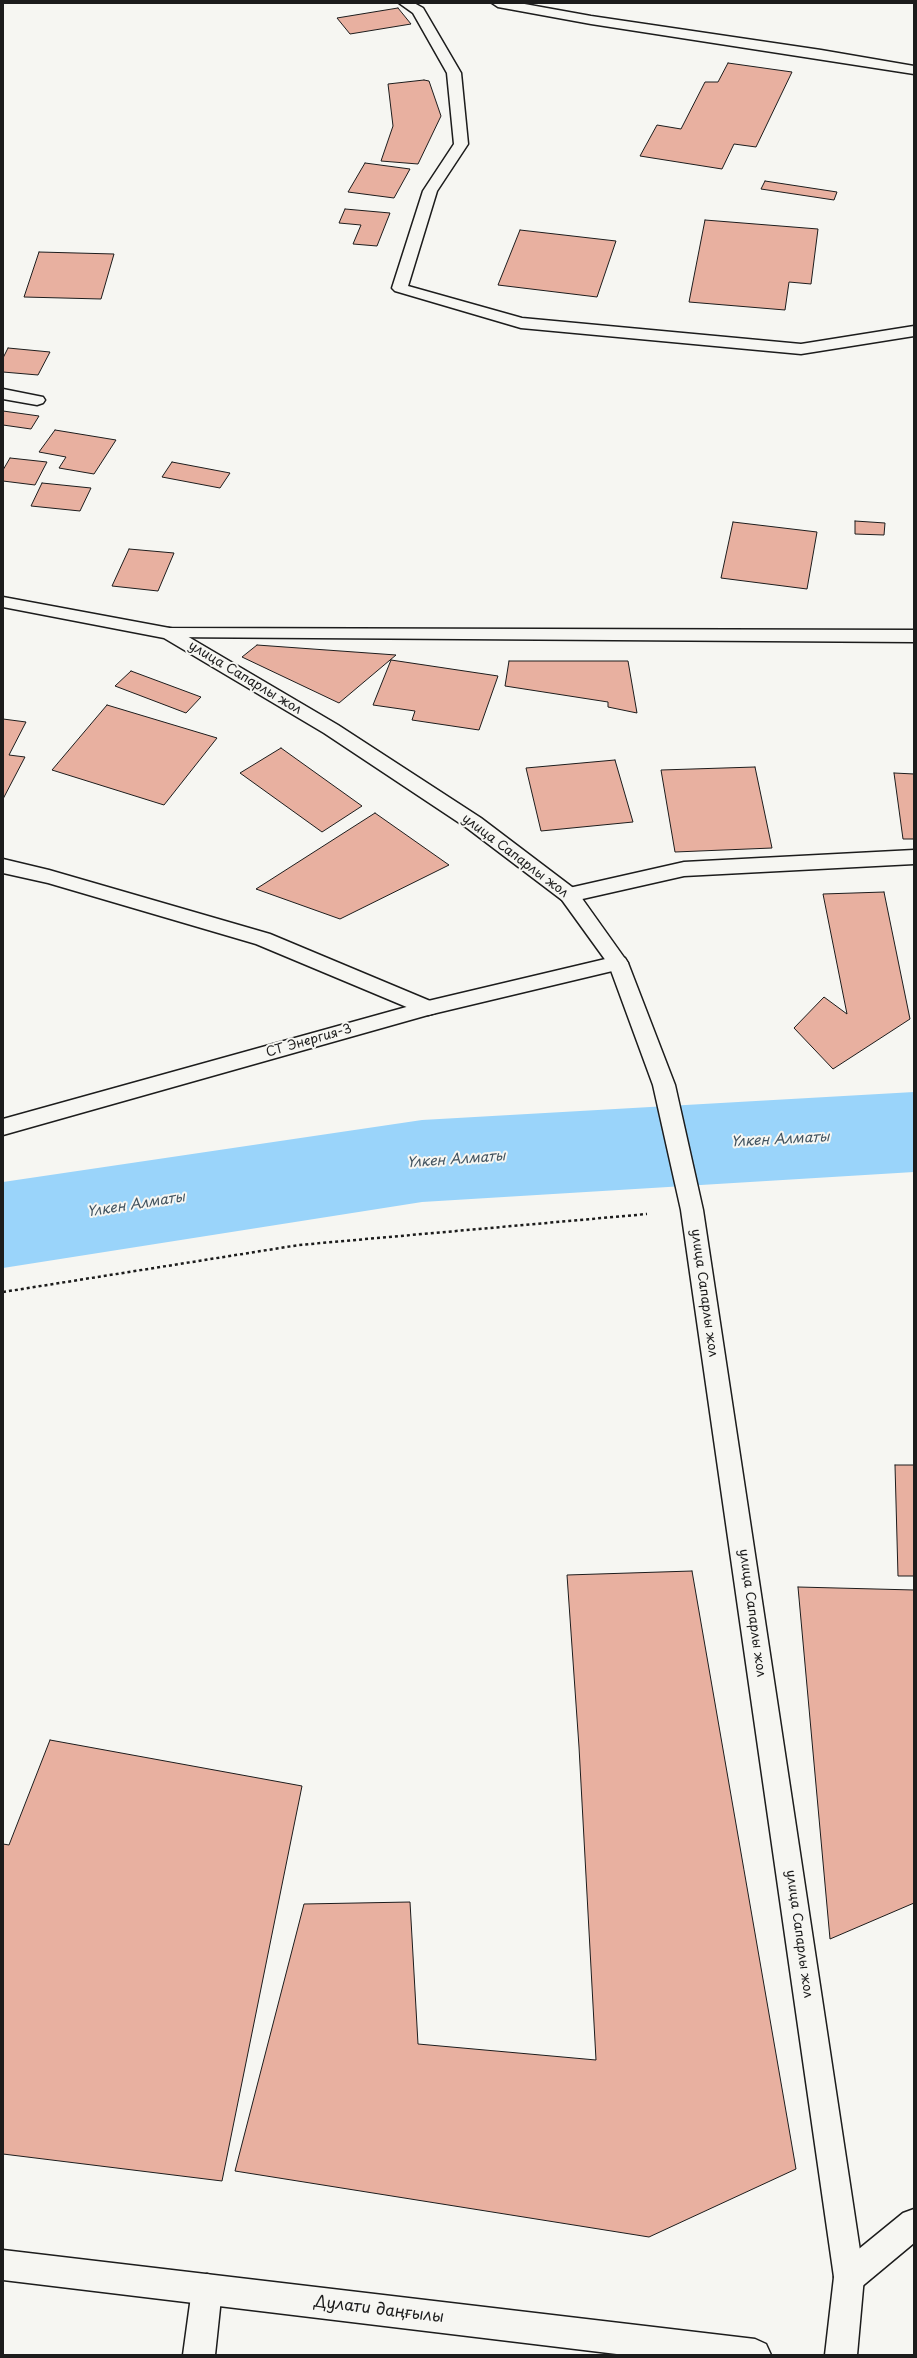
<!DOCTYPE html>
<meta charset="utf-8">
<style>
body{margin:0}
#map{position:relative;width:917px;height:2358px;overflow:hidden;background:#f6f6f2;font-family:"Playpen Sans",sans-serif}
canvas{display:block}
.frame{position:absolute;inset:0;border:4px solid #1c1c1c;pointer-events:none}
</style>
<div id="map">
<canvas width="917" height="2358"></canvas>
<div class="frame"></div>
</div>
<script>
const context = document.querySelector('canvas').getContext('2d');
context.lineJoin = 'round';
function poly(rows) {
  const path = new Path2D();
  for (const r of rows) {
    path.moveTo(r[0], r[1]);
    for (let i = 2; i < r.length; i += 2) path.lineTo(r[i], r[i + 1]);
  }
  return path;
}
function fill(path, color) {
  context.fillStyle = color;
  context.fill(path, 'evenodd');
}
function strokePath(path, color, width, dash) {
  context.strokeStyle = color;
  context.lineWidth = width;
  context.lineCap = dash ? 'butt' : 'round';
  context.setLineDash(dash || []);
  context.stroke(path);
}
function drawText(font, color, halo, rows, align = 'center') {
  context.font = font + ' "Playpen Sans",sans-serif';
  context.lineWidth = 4;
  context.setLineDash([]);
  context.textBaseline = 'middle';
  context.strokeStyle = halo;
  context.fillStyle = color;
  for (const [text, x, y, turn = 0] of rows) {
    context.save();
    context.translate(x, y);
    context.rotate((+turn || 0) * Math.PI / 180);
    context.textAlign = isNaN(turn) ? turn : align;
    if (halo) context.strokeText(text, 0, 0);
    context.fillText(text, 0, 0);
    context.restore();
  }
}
const river = poly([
 [914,1092,914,1172,422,1202,3,1268,3,1182,422,1120,914,1092]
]);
const building = poly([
 [398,8,411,24,350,34,337,18,398,8],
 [728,63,792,72,756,147,734,144,722,169,640,156,657,125,681,129,705,82,718,82,728,63],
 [424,80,429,81,441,116,418,164,381,161,393,126,388,84,424,80],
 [365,163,410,169,394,198,348,192,365,163],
 [765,181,837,192,834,200,761,189,765,181],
 [345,209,390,213,377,246,353,244,361,225,339,223,345,209],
 [705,220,818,229,811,284,789,282,785,310,689,302,705,220],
 [520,230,616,241,597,297,498,285,520,230],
 [39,252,114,254,101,299,24,297,39,252],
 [8,348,50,352,38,375,3,372,3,358,8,348],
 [3,411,39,416,31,429,3,425,3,411],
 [55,430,116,440,94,474,59,468,66,457,39,452,55,430],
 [10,458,47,462,35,485,3,481,3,470,10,458],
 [172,462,230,473,220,488,162,477,172,462],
 [42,483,91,488,80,511,31,506,42,483],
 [855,521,885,523,884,535,855,534,855,521],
 [733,522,817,532,807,589,721,578,733,522],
 [129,549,174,553,158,591,112,586,129,549],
 [257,645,396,655,339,703,242,657,257,645],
 [391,660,498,676,479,730,412,720,415,711,373,705,391,660],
 [509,661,628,661,637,713,608,707,608,702,505,686,509,661],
 [131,671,201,697,186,713,115,686,131,671],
 [107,705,217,738,164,805,52,770,107,705],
 [3,719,26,722,9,755,25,757,3,799,3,719],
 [281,748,362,806,322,832,240,773,281,748],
 [615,760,633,822,541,831,526,768,615,760],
 [755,767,772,848,675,852,661,770,755,767],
 [894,773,914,774,914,839,903,839,894,773],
 [375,813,449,865,340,919,256,889,375,813],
 [884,892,910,1019,833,1069,794,1028,824,997,847,1014,823,894,884,892],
 [895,1465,914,1465,914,1576,898,1576,895,1465],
 [692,1571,796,2169,649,2237,235,2171,304,1904,410,1902,418,2044,596,2060,579,1747,567,1575,692,1571],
 [798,1587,914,1590,914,1903,830,1939,798,1587],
 [50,1740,302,1786,222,2181,3,2154,3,1844,9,1845,50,1740]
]);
const path = poly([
 [3,1292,299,1245,647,1214]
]);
const lane = poly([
 [3,389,43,397,45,400,43,403,37,405,3,399,3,389],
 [3,859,49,870,270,934,435,1003,438,1008,435,1013,428,1015,421,1013,256,944,48,883,3,873,3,859]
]);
const street = poly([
 [399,3,414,3,423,8,461,73,468,144,437,191,408,286,522,318,801,344,914,326,914,336,801,354,521,328,395,291,392,288,423,191,454,144,447,73,413,13,399,3],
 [492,3,519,3,591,16,821,50,914,66,914,74,591,24,498,7,492,3],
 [169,628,914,630,914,642,163,637,160,633,163,629,169,628],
 [914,850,914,864,684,876,569,902,562,900,559,895,562,890,569,888,684,862,914,850],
 [618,956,625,958,628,963,625,968,428,1015,3,1135,3,1119,428,1001,618,956],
 [914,2209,914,2243,860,2288,849,2292,838,2288,834,2277,838,2266,903,2213,914,2209],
 [207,2274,218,2278,222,2289,215,2355,183,2355,192,2289,196,2278,207,2274]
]);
const secondary = poly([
 [3,597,175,629,338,725,481,818,576,890,628,963,675,1085,703,1210,864,2277,857,2355,825,2355,834,2277,681,1210,653,1085,609,965,562,900,467,828,324,733,164,638,3,607,3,597],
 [3,2250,755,2339,766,2344,771,2355,625,2355,3,2280,3,2250]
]);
const streetNames = [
 ["улица Сапарлы жол",245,678,31],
 ["улица Сапарлы жол",515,856,37],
 ["СТ Энергия-3",309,1041,-16],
 ["улица Сапарлы жол",704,1293,82],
 ["улица Сапарлы жол",752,1613,82],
 ["улица Сапарлы жол",799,1934,82]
];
const waterNames = [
 ["Үлкен Алматы",780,1140,-3],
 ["Үлкен Алматы",456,1160,-4],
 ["Үлкен Алматы",136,1205,-9]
];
const nearStreetnames = [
 ["Дулати даңғылы",379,2310,7]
];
fill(river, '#9ad4fa');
fill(building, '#e8b0a0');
strokePath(building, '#1c1c1c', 1);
strokePath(lane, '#1c1c1c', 3);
strokePath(street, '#1c1c1c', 3);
strokePath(secondary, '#1c1c1c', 3);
strokePath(path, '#1c1c1c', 2.5, [3, 3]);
fill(lane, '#f6f6f2');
fill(street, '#f6f6f2');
fill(secondary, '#f6f6f2');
drawText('13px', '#1c1c1c', '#f6f6f2', streetNames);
drawText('italic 14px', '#42535f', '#f6f6f2', waterNames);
drawText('16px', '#1c1c1c', '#f6f6f2', nearStreetnames);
</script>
